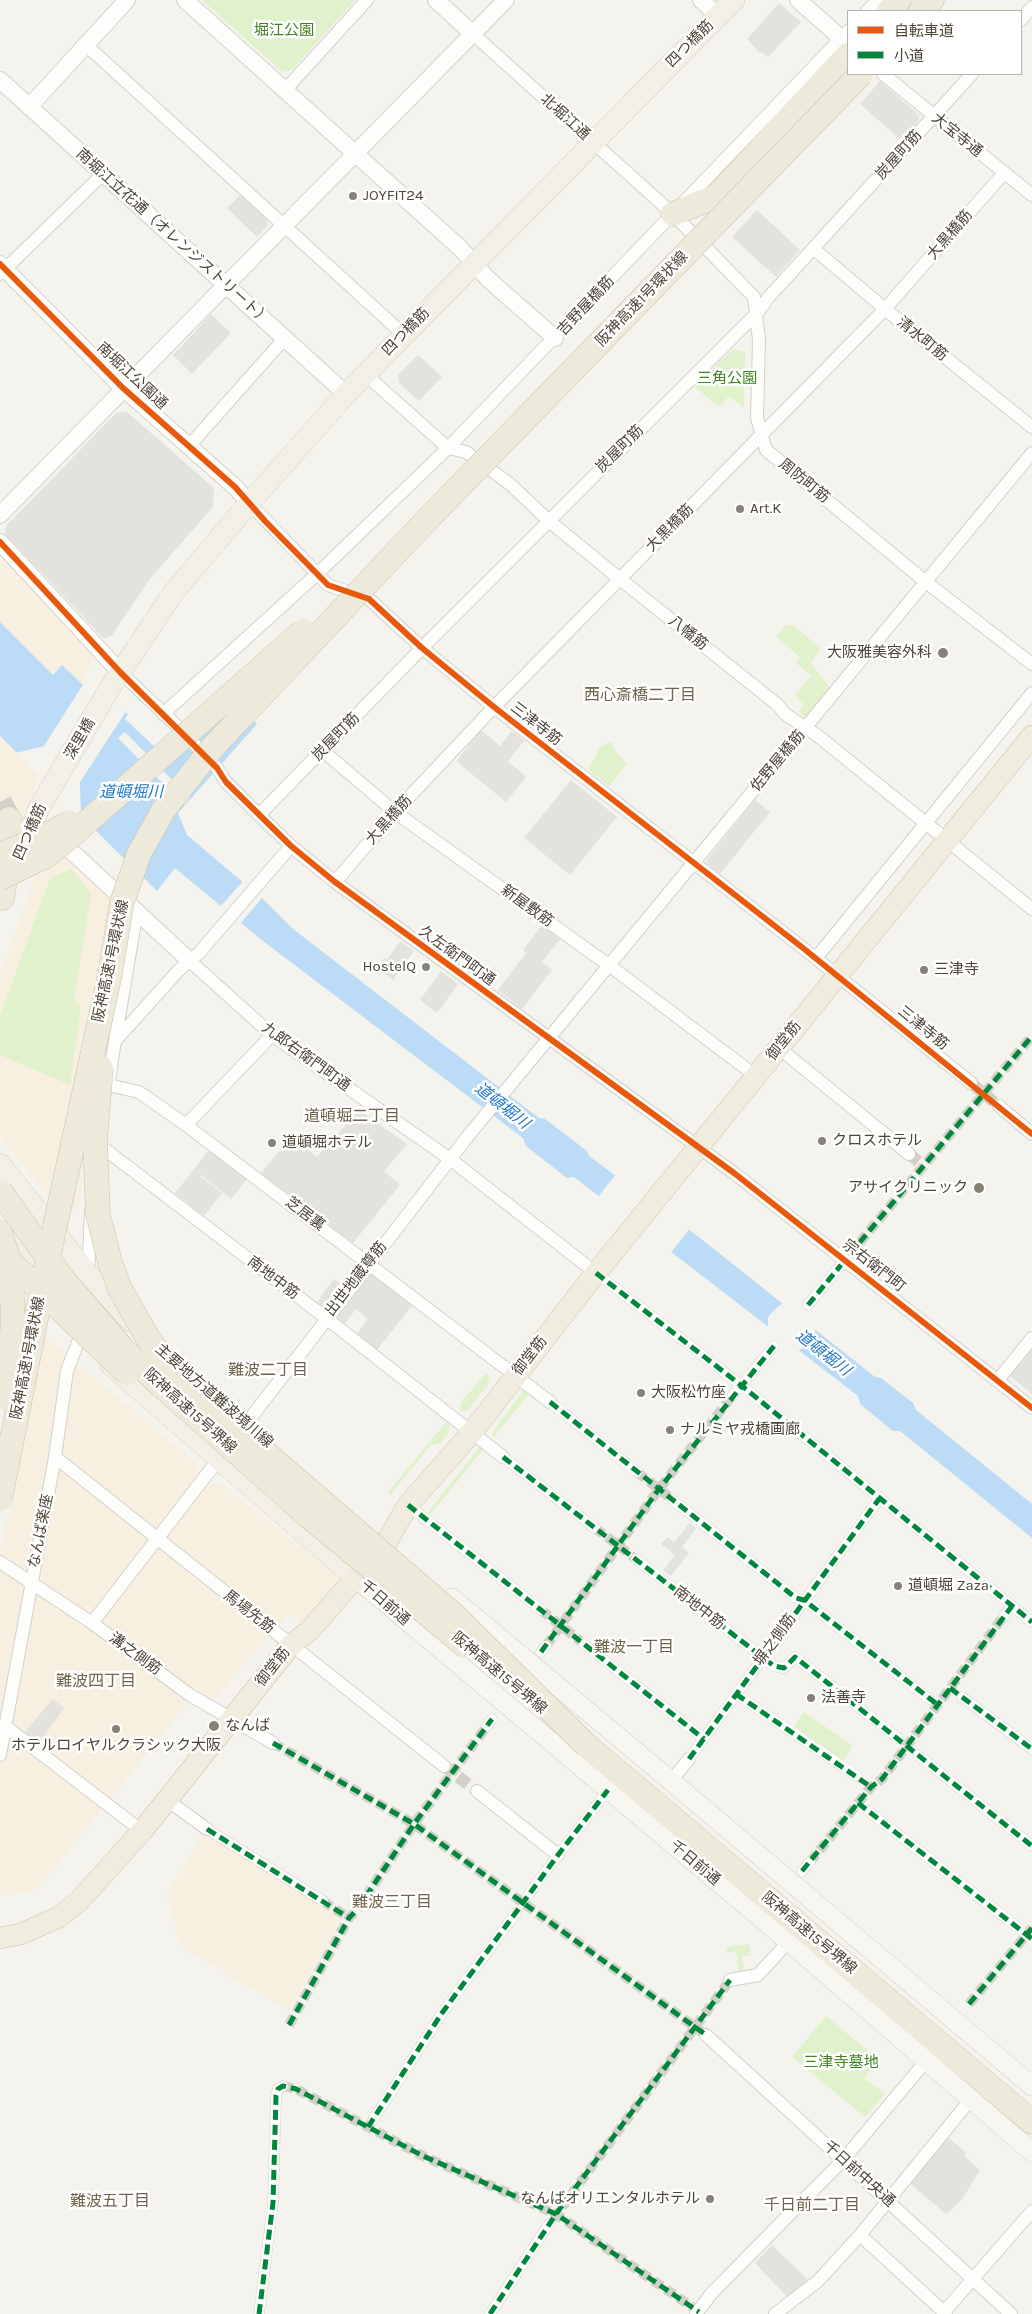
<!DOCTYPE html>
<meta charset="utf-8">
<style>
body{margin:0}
#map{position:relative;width:1032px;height:2314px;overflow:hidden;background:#f4f3ee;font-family:Karla,"Noto Sans JP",sans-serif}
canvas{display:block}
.legend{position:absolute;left:847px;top:10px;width:175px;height:65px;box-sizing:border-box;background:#fff;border:1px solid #b8b5af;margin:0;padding:6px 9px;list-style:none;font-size:15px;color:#4d4537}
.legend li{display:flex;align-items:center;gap:10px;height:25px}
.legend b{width:25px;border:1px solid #b8b5af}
</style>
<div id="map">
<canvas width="1032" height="2314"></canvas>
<ul class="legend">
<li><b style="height:6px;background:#e8590c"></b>自転車道</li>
<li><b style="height:6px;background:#00873e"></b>小道</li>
</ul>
</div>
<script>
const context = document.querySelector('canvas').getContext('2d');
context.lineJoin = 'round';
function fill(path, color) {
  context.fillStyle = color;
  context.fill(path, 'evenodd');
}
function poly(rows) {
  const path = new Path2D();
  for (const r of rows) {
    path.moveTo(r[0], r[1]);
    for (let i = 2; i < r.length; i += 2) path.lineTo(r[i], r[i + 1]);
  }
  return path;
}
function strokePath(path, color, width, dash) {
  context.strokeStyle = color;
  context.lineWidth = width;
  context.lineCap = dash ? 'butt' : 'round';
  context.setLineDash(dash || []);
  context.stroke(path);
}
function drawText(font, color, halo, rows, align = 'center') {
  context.font = font + ' Karla,"Noto Sans JP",sans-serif';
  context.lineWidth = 5;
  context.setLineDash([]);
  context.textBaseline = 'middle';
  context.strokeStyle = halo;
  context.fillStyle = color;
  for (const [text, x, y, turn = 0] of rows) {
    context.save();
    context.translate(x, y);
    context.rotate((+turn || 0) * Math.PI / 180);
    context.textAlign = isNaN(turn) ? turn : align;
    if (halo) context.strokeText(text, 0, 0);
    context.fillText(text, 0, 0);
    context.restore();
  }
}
const commercial = poly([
 [0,553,95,653,82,684,63,666,53,675,0,622],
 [0,736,40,775,0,871],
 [55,846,124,909,79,1203,74,1211,68,1212,57,1206,0,1137,0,975,45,851],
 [42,1333,198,1466,196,1477,207,1486,219,1483,336,1574,338,1579,305,1621,301,1622,289,1614,213,1700,188,1703,36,1890,7,1896,0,1894,0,1556],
 [204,1833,341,1919,289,2011,180,1946,167,1894]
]);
const green = poly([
 [202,0,355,0,292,70,282,72],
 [733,349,745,352,744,408,729,396,719,407,695,387],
 [786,625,792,625,821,648,811,663,830,688,806,718,799,712,803,704,795,695,811,675,796,663,800,657,776,637],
 [612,742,615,751,627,764,609,786,588,769,601,746],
 [71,869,91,893,74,999,81,1008,70,1085,0,1055,0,1017,50,878],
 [488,1374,490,1382,468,1410,462,1412,460,1410,460,1404,483,1376],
 [523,1391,529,1394,493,1438,492,1433],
 [447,1421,450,1427,449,1432,440,1443,431,1445,390,1495,388,1492],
 [479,1448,484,1448,431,1514,428,1512],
 [804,1712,853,1746,843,1761,794,1726],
 [749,1944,751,1955,742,1956,745,1973,739,1973,736,1951,727,1953,726,1947],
 [826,2016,879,2060,864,2078,885,2094,865,2117,792,2057]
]);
const parking = poly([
 [779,3,801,22,768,57,762,52,760,53,747,39],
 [880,81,919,115,919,120,901,140,860,104],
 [241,194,267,219,268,225,257,237,227,208],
 [757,210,800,250,776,277,732,237],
 [211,314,231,333,192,374,173,355],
 [418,355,442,377,419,401,399,383,398,375],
 [127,412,214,488,213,507,149,580,112,635,104,639,5,534,6,526,116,413],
 [481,730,500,746,512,731,524,741,508,761,526,777,506,802,456,761],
 [571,780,617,817,570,875,524,838],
 [755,800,770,812,720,874,705,862],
 [542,925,560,939,542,962,552,970,522,1009,498,990,526,953,523,950],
 [400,941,414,951,393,980,376,968,384,958,387,960],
 [441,971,458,984,437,1013,420,1000],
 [359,1110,407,1144,384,1171,400,1185,353,1243,261,1173,292,1136,317,1157],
 [210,1149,247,1179,231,1199,201,1175,202,1172,200,1176,222,1193,204,1216,175,1193],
 [370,1271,413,1304,377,1350,357,1334,368,1319,356,1309,344,1325,334,1317],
 [334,1279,343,1285,325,1308,317,1302],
 [1032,1350,1032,1394,1010,1376],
 [690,1523,696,1528,682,1547,689,1553,671,1576,663,1570,675,1555,661,1544,667,1537,674,1542],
 [53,1699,64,1708,37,1746,23,1734],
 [946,2135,966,2153,964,2156,980,2170,961,2201,946,2214,907,2181],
 [772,2245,811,2283,790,2300,755,2263]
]);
const water = poly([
 [0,622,53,675,62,665,82,684,128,714,125,719,155,747,228,693,257,724,178,813,187,835,264,900,293,929,539,1118,545,1119,587,1151,589,1156,700,1238,875,1377,881,1378,913,1403,916,1410,1032,1504,1032,1538,900,1431,893,1431,860,1404,858,1396,574,1177,567,1178,526,1146,523,1138,263,941,175,868,157,891,0,736]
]);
const pier = poly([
 [84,683,124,708,125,713,80,782,81,817,16,753,44,746],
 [125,732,190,798,184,805,118,738],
 [244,880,263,897,239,925,219,908],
 [617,1173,690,1228,670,1254,597,1198],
 [785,1301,815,1325,815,1333,812,1341,797,1352,768,1330,768,1317,773,1311]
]);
const pedestrianTunnel = poly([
 [850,1254,1032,1036],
 [637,1472,673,1500],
 [595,1528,636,1559],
 [541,1610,583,1643],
 [546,1646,659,1489,733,1395],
 [273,1743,414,1824,706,2035],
 [810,1862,871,1787,882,1779,1004,1616],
 [323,1901,349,1918],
 [969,2004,1032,1928],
 [289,2025,349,1918,357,1910,414,1824,487,1726],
 [283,2086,296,2089,423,2156,556,2214,692,2307],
 [553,2219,730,1980]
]);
const minorTunnel = poly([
 [971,1083,999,1106],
 [909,1154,923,1165],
 [444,1766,477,1791]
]);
const motorwayTunnel = poly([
 [0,802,9,819]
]);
const pedestrian = poly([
 [596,1273,742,1386,1032,1622],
 [808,1305,841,1265],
 [733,1395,774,1346],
 [550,1402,637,1472],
 [503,1457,595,1528],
 [673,1500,796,1598,804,1600,929,1699],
 [408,1505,541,1610],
 [636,1559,774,1666,784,1668,795,1657,898,1738],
 [1004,1616,1012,1606],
 [583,1643,704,1739],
 [541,1652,546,1646],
 [736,1694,857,1776],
 [962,1697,1032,1749],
 [487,1726,492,1719],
 [918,1755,1032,1846],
 [689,1759,879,1499],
 [868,1811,1020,1929],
 [207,1829,323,1901],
 [802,1871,810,1862],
 [528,1895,608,1790],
 [373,2120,442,2013,516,1913],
 [259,2314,273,2203,276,2096,278,2089,283,2086],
 [490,2314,549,2224]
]);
const minor = poly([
 [867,11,878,0],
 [1021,20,1032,7],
 [473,34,673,214,754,297,759,340,757,418,766,450,926,582,1032,664],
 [86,45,403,334],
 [883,74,1032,195],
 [285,90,367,0],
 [814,249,885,309,1032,427],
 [0,274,103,174],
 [365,374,448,448,466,452,510,484,549,521,620,579,778,705,785,714,818,736,1032,909],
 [189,446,284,339],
 [249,503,328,585,369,599,422,648,494,707,803,948,971,1083],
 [120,672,176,725,217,768,226,782,259,815,291,846,335,882,734,1173,1032,1408],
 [163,714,317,574,448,448,848,31],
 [323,751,395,812,610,966,756,1076],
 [259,815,422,648,758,312,768,298,972,74],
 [335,882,395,812,494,707,885,309,1004,173],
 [816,958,1032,693],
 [190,961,272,1035,450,1159,596,1273],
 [115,1041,137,910],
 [779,1048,909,1154],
 [109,1080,115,1041,178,971,199,953,291,846],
 [108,1085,139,1092,186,1125,550,1402],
 [999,1106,1032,1134],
 [186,1125,272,1035],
 [98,1144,326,1318,503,1457],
 [88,1274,91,1212],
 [998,1380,1032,1338],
 [246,1424,468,1136,1032,453],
 [55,1457,444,1766],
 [0,1562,92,1623,190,1695,273,1743],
 [92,1623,218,1460],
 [5,1726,142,1831],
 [0,1755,55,1457,67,1371,80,1337],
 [671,1781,689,1759],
 [477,1791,558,1855],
 [167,1800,207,1829],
 [730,1980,758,1975,788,1942],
 [706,2035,1011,2314],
 [860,2235,946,2314],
 [944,2312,1032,2211],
 [696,2314,711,2294,843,2160,926,2061],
 [775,2314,818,2281,860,2235,971,2099]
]);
const tertiary = poly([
 [185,0,459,247,488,279,555,338],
 [436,0,473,34],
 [701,0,718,16],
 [798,0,841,38],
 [0,80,346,394],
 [29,107,127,0],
 [0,264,123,388,235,487,249,503],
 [0,515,506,0],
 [0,542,120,672],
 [56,837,190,961]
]);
const secondary = poly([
 [356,1578,774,1929,1032,2152],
 [452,1598,671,1781,1032,2086]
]);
const primary = poly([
 [19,856,39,808,51,788,108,691,173,593,239,515,346,394,734,0],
 [0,1164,88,1274,131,1321],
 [0,1231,41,1281],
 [111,1365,356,1578]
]);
const trunk = poly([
 [0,1938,21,1934,59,1917,79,1901,142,1831,291,1645,309,1631,386,1543,408,1505,472,1432,588,1283,1032,736]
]);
const motorway = poly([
 [889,11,899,0],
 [921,11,932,0],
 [673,214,717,196,848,55],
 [2,898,9,855,9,819],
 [586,1745,1032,2122]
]);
const motorwayBridge = poly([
 [0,854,40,839,69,823],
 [0,878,46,856,70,837,303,631],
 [101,1068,95,1140,98,1215,110,1262,120,1289,149,1340,167,1363,204,1400,454,1615,586,1745],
 [0,1191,62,1278,123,1349,156,1381,306,1514,467,1647],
 [0,1233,10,1263,12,1297,13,1323,6,1398],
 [0,1252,127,1373],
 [0,1499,50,1249,110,974,122,902,139,854,164,809,213,747,424,523,861,74]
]);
const quiet = poly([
 [850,1254,1032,1036],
 [596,1273,742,1386,1032,1622],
 [808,1305,841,1265],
 [550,1402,796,1598,804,1600,938,1705],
 [503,1457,774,1666,784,1668,795,1657,1032,1846],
 [408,1505,704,1739],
 [541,1652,659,1489,774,1346],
 [950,1688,1032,1749],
 [736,1694,871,1787],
 [273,1743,414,1824,706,2035],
 [689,1759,879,1499],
 [858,1803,1032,1939],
 [207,1829,349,1918],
 [802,1871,871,1787,882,1779,1012,1606],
 [969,2004,1032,1928],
 [289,2025,349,1918,357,1910,414,1824,492,1719],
 [368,2127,442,2013,558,1855,608,1790],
 [259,2314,273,2203,276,2096,278,2089,283,2086,296,2089,423,2156,556,2214,699,2312],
 [490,2314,556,2214,730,1980]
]);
const cycleway = poly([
 [0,264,123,388,235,487,265,521,328,585,369,599,422,648,494,707,803,948,1032,1134],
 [0,542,120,672,217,768,226,782,291,846,335,882,734,1173,1032,1408]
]);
const markers = [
 [353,196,5,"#878277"],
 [740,509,5,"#878277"],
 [943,653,6,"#878277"],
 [426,967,5,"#878277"],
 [924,970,5,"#878277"],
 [822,1141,5,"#878277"],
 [272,1143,5,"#878277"],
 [979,1188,6,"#878277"],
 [641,1393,5,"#878277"],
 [670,1430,5,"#878277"],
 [898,1586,5,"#878277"],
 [811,1698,5,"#878277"],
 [214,1726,6,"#878277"],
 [116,1729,5,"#878277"],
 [710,2199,5,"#878277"]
];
const parkNames = [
 ["堀江公園",284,31],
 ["三角公園",727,379],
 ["三津寺墓地",841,2063]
];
const streetNames = [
 ["四つ橋筋",690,44,-45],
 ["北堀江通",565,117,42],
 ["大宝寺通",957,135,39],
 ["炭屋町筋",899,155,-48],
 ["大黒橋筋",950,235,-49],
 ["南堀江立花通（オレンジストリート）",173,237,42],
 ["阪神高速1号環状線",642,299,-46],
 ["吉野屋橋筋",586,306,-47],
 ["四つ橋筋",406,332,-46],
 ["清水町筋",922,339,39],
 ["南堀江公園通",132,376,43],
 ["炭屋町筋",620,449,-45],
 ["周防町筋",804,481,39],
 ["大黒橋筋",670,528,-45],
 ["八幡筋",688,633,39],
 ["三津寺筋",536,724,38],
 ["炭屋町筋",336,737,-46],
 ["深里橋",80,739,-60],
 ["佐野屋橋筋",778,761,-50],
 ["大黒橋筋",389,820,-48],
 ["四つ橋筋",30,832,-66],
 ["新屋敷筋",527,906,36],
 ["久左衛門町通",457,956,36],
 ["阪神高速1号環状線",111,961,-78],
 ["三津寺筋",923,1028,39],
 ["御堂筋",784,1041,-51],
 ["九郎右衛門町通",306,1057,36],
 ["芝居裏",305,1214,37],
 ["宗右衛門町",874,1266,38],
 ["南地中筋",273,1278,37],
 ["出世地蔵尊筋",356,1279,-52],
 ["御堂筋",530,1356,-52],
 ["阪神高速1号環状線",28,1358,-79],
 ["主要地方道難波境川線",214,1396,41],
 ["阪神高速15号堺線",190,1411,42],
 ["なんば楽座",41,1531,-79],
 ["千日前通",385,1603,41],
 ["南地中筋",699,1608,38],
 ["馬場先筋",249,1612,38],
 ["塀之側筋",775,1640,-54],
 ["溝之側筋",135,1654,36],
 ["御堂筋",273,1667,-52],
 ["阪神高速15号堺線",499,1673,40],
 ["千日前通",695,1863,40],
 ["阪神高速15号堺線",809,1933,40],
 ["千日前中央通",859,2174,42]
];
const poiNames = [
 ["JOYFIT24",363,196],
 ["Art.K",750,509],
 ["大阪雅美容外科",932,653,"right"],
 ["HostelQ",416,967,"right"],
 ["三津寺",934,970],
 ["クロスホテル",832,1141],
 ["道頓堀ホテル",282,1143],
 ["アサイクリニック",968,1188,"right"],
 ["大阪松竹座",651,1393],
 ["ナルミヤ戎橋画廊",680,1430],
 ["道頓堀 Zaza",908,1586],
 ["法善寺",821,1698],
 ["なんば",225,1726],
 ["ホテルロイヤルクラシック大阪",116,1746,"center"],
 ["なんばオリエンタルホテル",700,2199,"right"]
];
const neighbourhoodNames = [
 ["西心斎橋二丁目",640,695],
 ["道頓堀二丁目",352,1116],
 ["難波二丁目",268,1370],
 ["難波一丁目",634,1647],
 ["難波四丁目",96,1681],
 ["難波三丁目",392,1902],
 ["難波五丁目",110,2201],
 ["千日前二丁目",812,2205]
];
const waterNames = [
 ["道頓堀川",131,792],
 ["道頓堀川",502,1106,38],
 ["道頓堀川",823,1353,38]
];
fill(commercial, '#f7efe0');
fill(green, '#e0f1cc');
fill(parking, '#e3e2dc');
fill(water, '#bbdbf6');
fill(pier, '#f4f3ee');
strokePath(pedestrianTunnel, '#d3d0c9', 10, [10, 5]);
strokePath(minorTunnel, '#d3d0c9', 12, [12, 6]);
strokePath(motorwayTunnel, '#d3d0c9', 24, [24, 12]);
strokePath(pedestrian, '#d2d1cb', 11);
strokePath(minor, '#d2d1cb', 14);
strokePath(tertiary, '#d2d1cb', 18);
strokePath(secondary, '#d4d1c4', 20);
strokePath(primary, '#d8d1b9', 22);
strokePath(trunk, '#cfc3a6', 22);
strokePath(motorway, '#cfc3a6', 25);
strokePath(pedestrian, '#fdfdfc', 10);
strokePath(minor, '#fdfdfc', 12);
strokePath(tertiary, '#fdfdfc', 16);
strokePath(secondary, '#f7f6f1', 19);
strokePath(primary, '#f2f0e6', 21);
strokePath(trunk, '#f0ece0', 21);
strokePath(motorway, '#ede9db', 24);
strokePath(motorwayBridge, '#cfc3a6', 25, []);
strokePath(motorwayBridge, '#ede9db', 24);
strokePath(quiet, '#00873e', 5, [10, 5]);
strokePath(cycleway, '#e8590c', 6);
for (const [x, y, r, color] of markers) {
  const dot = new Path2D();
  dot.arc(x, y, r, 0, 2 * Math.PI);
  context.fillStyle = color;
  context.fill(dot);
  strokePath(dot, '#fff', 2);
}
drawText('15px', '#408121', '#fff', parkNames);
drawText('15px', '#4d4537', '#fff', streetNames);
drawText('15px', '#4d4537', '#fff', poiNames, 'left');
drawText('16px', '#71644d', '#fff', neighbourhoodNames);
drawText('italic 16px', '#2178c7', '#fff', waterNames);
</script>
